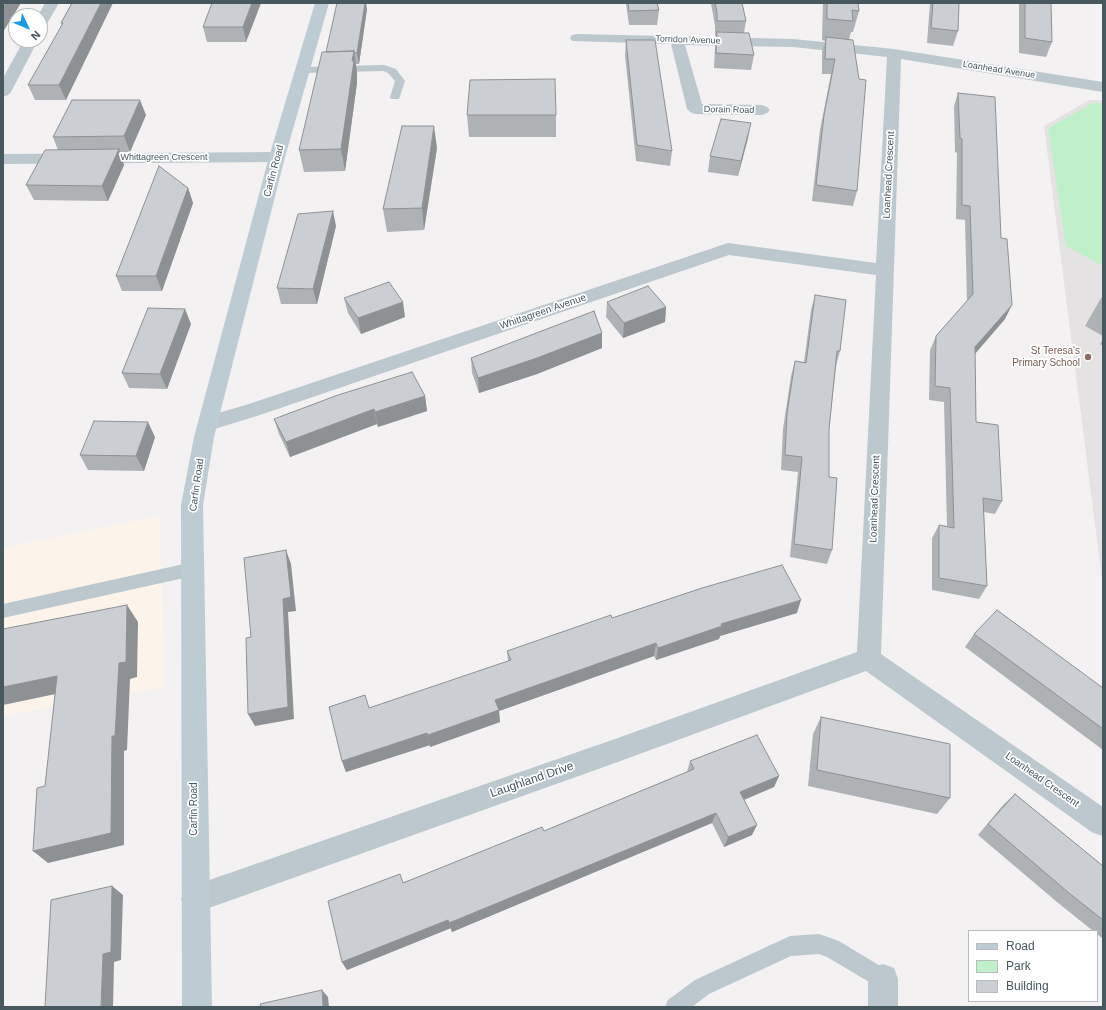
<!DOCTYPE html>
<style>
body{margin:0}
#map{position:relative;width:1106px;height:1010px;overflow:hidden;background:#f3f1f1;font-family:Helvetica,sans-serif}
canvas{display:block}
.frame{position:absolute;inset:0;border:4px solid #48585f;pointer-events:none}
.legend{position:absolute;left:968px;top:930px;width:130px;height:72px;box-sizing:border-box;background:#fff;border:1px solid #b6bcbf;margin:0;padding:5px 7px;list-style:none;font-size:12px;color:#48585f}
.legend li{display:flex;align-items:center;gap:8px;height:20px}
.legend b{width:20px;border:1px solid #b6bcbf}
.north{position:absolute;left:8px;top:8px;width:40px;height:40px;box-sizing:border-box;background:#fff;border:1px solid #b6bcbf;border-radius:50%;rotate:134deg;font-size:11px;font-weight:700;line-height:16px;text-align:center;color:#48585f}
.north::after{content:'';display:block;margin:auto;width:14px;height:18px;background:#199ae5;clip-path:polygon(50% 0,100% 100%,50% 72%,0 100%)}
</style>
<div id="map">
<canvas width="1106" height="1010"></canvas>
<div class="frame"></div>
<ul class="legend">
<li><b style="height:5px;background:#bdcbd2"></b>Road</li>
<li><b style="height:11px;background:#c0f0c9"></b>Park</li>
<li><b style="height:11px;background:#cbcfd3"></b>Building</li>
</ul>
<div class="north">N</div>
</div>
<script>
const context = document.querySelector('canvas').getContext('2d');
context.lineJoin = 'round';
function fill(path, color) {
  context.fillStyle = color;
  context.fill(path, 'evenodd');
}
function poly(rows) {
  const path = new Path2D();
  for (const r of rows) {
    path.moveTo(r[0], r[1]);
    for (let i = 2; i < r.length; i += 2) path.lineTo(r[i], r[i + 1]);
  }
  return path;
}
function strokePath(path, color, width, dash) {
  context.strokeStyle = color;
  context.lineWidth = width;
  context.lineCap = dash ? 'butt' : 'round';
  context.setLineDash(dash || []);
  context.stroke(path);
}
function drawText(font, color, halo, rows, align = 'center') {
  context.font = font + ' Helvetica,sans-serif';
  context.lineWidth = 3.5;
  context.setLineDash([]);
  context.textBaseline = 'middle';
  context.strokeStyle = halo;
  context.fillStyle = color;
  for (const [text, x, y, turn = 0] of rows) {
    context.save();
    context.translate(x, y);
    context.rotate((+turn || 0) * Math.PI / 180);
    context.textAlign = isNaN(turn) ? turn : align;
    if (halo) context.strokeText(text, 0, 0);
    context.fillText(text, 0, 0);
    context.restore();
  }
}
const commercial = poly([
 [159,516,165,687,3,716,3,548]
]);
const education = poly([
 [1089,100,1103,100,1103,587,1044,126]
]);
const green = poly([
 [1093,103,1103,103,1103,266,1066,246,1048,128]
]);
const lane = poly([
 [384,65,396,69,405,81,399,99,391,99,390,97,395,81,388,73,383,71,303,73,298,70,303,67,384,65],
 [193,562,199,564,201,569,199,574,193,576,3,618,3,604,193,562],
 [819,934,839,941,890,972,893,979,890,986,883,989,876,986,827,957,819,954,791,956,709,994,692,1007,665,1007,668,1000,695,980,790,936,819,934]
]);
const street = poly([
 [45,3,59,3,45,27,40,28,40,16,38,16,45,3],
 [577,34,793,39,894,49,1103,82,1103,92,901,59,881,654,1103,807,1103,836,1093,833,866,671,615,763,195,913,185,909,181,899,185,889,195,885,615,739,857,652,876,275,729,255,260,415,208,431,201,428,198,423,201,418,249,404,728,243,876,263,887,57,793,47,685,45,702,104,762,105,767,107,770,110,767,113,762,115,695,114,690,112,687,109,671,44,572,41,570,38,572,35,577,34],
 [24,40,38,40,11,92,8,95,3,97,3,78,24,40],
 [277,152,283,154,285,157,283,160,277,162,3,164,3,154,277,152],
 [883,964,894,968,898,979,898,1007,868,1007,868,979,872,968,883,964]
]);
const secondary = poly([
 [315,3,329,3,285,157,214,437,203,505,212,1007,182,1007,181,505,194,437,269,157,315,3]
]);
const wall = poly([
 [72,3,66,100,35,100,28,85,62,26,61,23],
 [261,3,246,42,207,42,203,27],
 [626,3,657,3,659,10,657,25,629,25],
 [711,3,742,3,746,21,744,33,754,55,751,70,714,68,715,47,716,36,715,36,715,26],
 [823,3,858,3,859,11,853,32,851,32,849,39,857,191,853,206,812,201,820,130,831,74,822,74,822,52,825,41,822,40],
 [930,3,959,3,958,31,953,46,927,43],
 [1019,3,1051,3,1052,42,1046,57,1019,53],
 [367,9,359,64,356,64,357,73,357,83,345,171,304,172,299,150,326,52],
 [626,40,672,151,670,166,636,161,625,55],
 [958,93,1005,319,975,353,976,422,1002,501,995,514,984,512,987,586,979,599,932,590,932,538,939,525,947,526,944,402,929,400,930,350,936,336,967,301,965,220,956,219,957,153,955,152,954,106],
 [146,115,130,152,119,152,124,165,108,201,34,200,26,185,58,150,53,137],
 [467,115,556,115,556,137,469,137],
 [748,138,738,176,708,172,710,156],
 [437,148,424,230,387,232,383,209],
 [188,188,193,203,162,291,122,291,116,276],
 [336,226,317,304,281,304,277,288],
 [815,295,840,351,836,366,829,429,829,477,832,550,827,564,790,557,798,472,781,470,783,429,791,376,795,361,804,362,811,310],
 [1103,296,1103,336,1085,326,1101,298],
 [344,298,405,317,361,334,348,313],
 [607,302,666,307,665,322,623,338,606,317],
 [191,324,167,389,129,388,122,373],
 [602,333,602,348,537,374,479,393,472,373,471,358],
 [1103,339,1103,346,1100,344],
 [425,396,427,411,378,427,377,424,290,457,279,434,274,419],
 [155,437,144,471,88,470,80,455],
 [797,613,720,636,719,639,656,660,654,656,499,711,500,722,430,747,430,745,346,772,342,761,508,661,507,651,612,618],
 [974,634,1103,688,1103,750,965,647],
 [821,717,950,798,937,814,808,786,813,734],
 [690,761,779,776,774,787,744,800,752,835,724,847,712,823,452,932,451,928,347,970,342,962,404,882,544,831,687,772],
 [1015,794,1103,866,1103,939,1097,934,1097,931,1093,931,1057,902,978,835,1004,804]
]);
const shadedWall = poly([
 [6,3,21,3,3,32,3,8],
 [101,3,113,3,66,100,59,85],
 [252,3,261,3,246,42,243,27],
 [365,3,366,3,367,9,359,64,357,53],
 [354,51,357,73,357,83,345,171,341,149],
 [140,100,146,115,130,152,124,136],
 [751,123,748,138,738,176,741,161],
 [434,126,437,148,424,230,422,208],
 [119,149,124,165,108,201,102,186],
 [188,188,193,203,162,291,156,276],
 [333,211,336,226,317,304,313,289],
 [403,302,405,317,361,334,358,318],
 [1012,305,1005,319,969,361,975,347],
 [666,307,665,322,623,338,624,323],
 [185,309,191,324,167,389,160,374],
 [602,333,602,348,537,374,479,393,478,378],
 [425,396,427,411,378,427,375,412],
 [374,409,377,424,290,457,286,442],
 [148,422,155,437,144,471,136,456],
 [286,550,291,564,296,611,288,612,294,719,255,726,248,714,283,599],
 [801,600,797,613,720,636,719,639,656,660,658,648,721,624],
 [127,605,138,622,137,677,130,679,127,750,124,751,124,845,48,863,33,851,112,736,119,663],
 [656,643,654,656,499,711,500,722,430,747,428,735,495,700],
 [57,676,70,691,3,705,3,687],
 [427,733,430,745,346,772,342,761],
 [779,776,774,787,736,803,740,792],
 [716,813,712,823,452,932,449,923],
 [757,825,752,835,724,847,728,837],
 [112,886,123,895,121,960,114,962,113,1007,101,1007,103,954],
 [448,920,451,928,347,970,342,962],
 [322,990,328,997,329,1007,323,1007]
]);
const building = poly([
 [3,3,6,3,3,8,3,3],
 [72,3,101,3,59,85,28,85,63,23,61,23,72,3],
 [212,3,252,3,243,27,203,27,212,3],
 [337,3,365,3,357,53,354,53,354,51,326,52,337,3],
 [628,3,657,3,659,10,629,11,628,3],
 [715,3,742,3,746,21,717,21,717,12,715,3],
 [827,3,858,3,859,11,852,10,853,21,827,19,827,3],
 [933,3,959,3,958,31,931,28,933,3],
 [1025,3,1051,3,1052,42,1025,38,1025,3],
 [717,32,749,33,754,55,716,53,717,32],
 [826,37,853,40,859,79,866,80,857,191,816,185,824,115,835,59,825,59,826,37],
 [626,40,655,40,672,151,637,145,626,40],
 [354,51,352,61,354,61,341,149,299,150,322,52,354,51],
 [555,79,556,115,467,115,470,80,555,79],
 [958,93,995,97,1001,238,1007,239,1012,305,975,347,976,422,998,425,1002,501,983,498,987,586,939,578,939,525,954,528,950,388,935,386,936,336,973,294,970,206,962,205,962,139,960,138,958,93],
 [72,100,140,100,124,136,53,137,72,100],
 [721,119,751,123,741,161,710,156,721,119],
 [402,126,434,126,422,208,383,209,402,126],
 [119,149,102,186,26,185,45,150,119,149],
 [159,166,188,188,156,276,116,276,159,166],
 [333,211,313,289,277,288,298,214,333,211],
 [389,282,403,302,358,318,344,298,389,282],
 [648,286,666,307,624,323,607,302,648,286],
 [815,295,846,300,840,351,837,351,829,429,829,477,837,478,832,550,794,544,802,457,785,455,787,414,795,361,806,363,815,295],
 [148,308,185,309,160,374,122,373,148,308],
 [594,311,602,333,537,358,478,378,471,358,594,311],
 [412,372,425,396,375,412,374,409,286,442,274,419,338,395,412,372],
 [94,421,148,422,136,456,80,455,94,421],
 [286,550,291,597,283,599,288,707,248,714,246,638,251,637,244,558,286,550],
 [782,565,801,600,721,624,722,626,658,648,656,643,495,700,499,710,428,735,427,733,342,761,329,707,365,695,369,708,511,660,507,651,611,615,612,618,702,588,782,565],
 [127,605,126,662,119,663,115,736,112,736,111,833,33,851,37,788,45,786,57,676,3,687,3,629,127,605],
 [997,610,1103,688,1103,729,974,634,997,610],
 [821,717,950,744,950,798,817,770,821,717],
 [757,735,779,776,740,792,757,825,728,837,716,813,449,923,448,920,342,962,328,901,400,874,403,883,542,827,544,831,694,769,690,761,757,735],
 [1015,794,1103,866,1103,920,1069,893,988,824,1015,794],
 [112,886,111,952,103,954,101,1007,45,1007,51,900,112,886],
 [322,990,323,1007,261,1007,260,1004,322,990]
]);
const markers = [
 [1088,357,4,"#8d6e63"]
];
const farStreetnames = [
 ["Torridon Avenue",688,40,2],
 ["Loanhead Avenue",999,70,9],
 ["Dorain Road",729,110,1],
 ["Whittagreen Crescent",164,158]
];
const streetNames = [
 ["Carfin Road",274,171,-75],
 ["Loanhead Crescent",889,175,-87],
 ["Whittagreen Avenue",543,312,-19],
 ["Carfin Road",197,485,-82],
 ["Loanhead Crescent",875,499,-88],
 ["Loanhead Crescent",1042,780,35],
 ["Carfin Road",194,809,-90]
];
const educationNames = [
 ["St Teresa's",1080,351],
 ["Primary School",1080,363]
];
const nearStreetnames = [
 ["Laughland Drive",532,780,-19]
];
fill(commercial, '#fcf4eb');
fill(education, '#e4e2e3');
fill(green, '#c0f0c9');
fill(lane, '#bcc8cd');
fill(street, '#bcc8cd');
fill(secondary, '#bdcbd2');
fill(wall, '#afb2b5');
fill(shadedWall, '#8e9194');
fill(building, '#cbcfd3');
strokePath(building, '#8e9194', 1);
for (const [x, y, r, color] of markers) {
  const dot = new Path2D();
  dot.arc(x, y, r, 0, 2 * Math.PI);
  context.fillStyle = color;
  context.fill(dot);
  strokePath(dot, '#fff', 1.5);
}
drawText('9px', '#48585f', '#fff', farStreetnames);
drawText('10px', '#48585f', '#fff', streetNames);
drawText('10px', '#785e54', '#fff', educationNames, 'right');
drawText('12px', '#48585f', '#fff', nearStreetnames);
</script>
